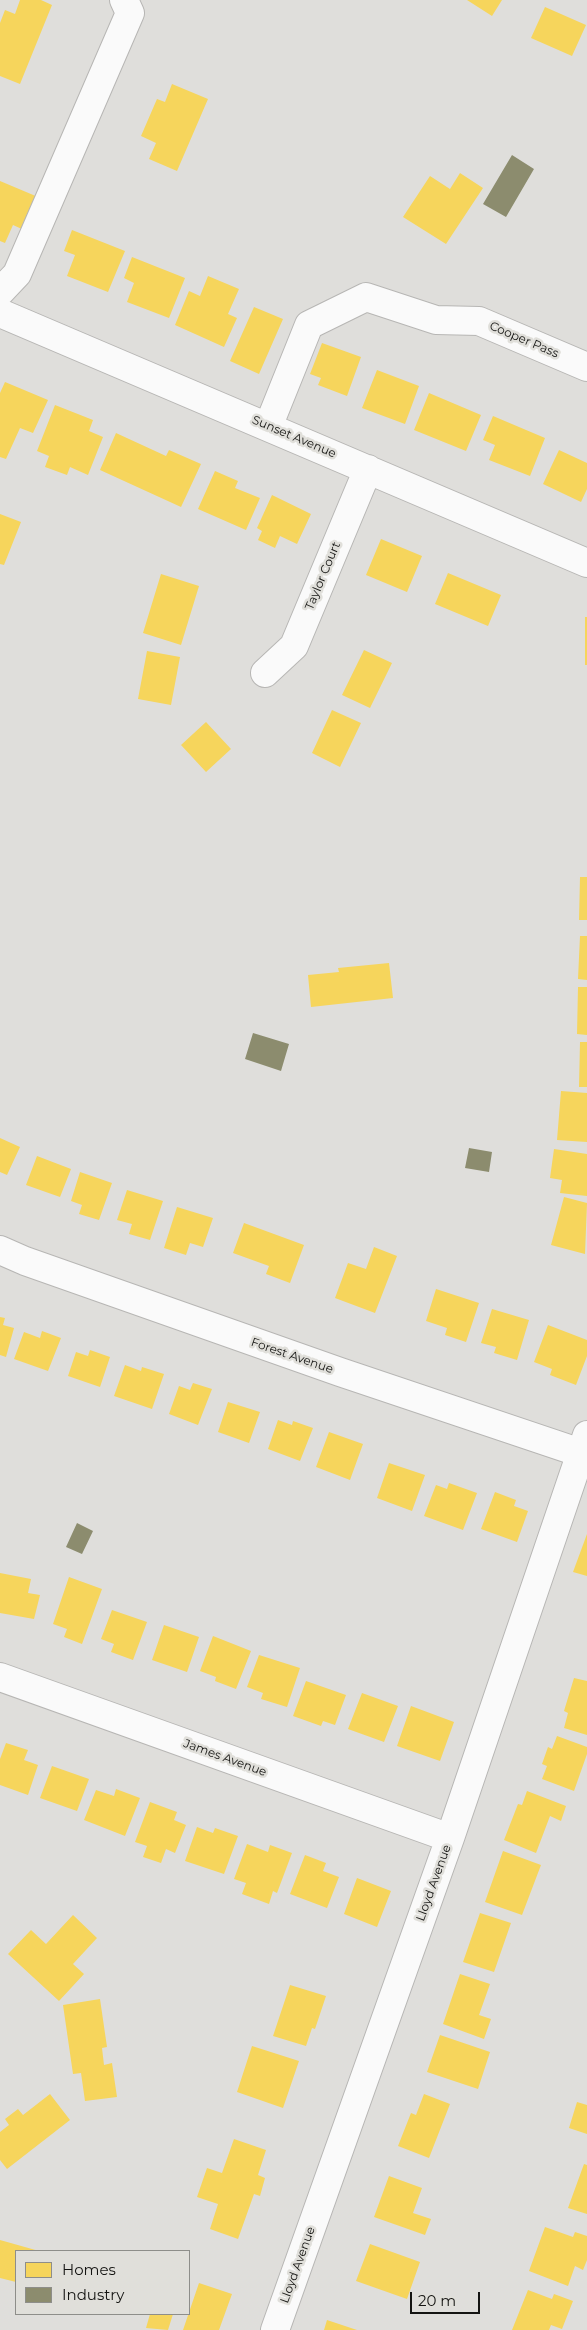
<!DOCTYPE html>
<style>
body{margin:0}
#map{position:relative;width:587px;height:2330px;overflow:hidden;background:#dfdedb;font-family:Montserrat,sans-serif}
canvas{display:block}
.legend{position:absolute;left:15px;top:2250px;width:175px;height:65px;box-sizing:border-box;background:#e0dfda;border:1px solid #8e8e8a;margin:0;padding:6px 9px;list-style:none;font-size:15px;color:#141412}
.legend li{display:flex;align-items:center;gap:10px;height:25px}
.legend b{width:25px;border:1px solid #8e8e8a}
.scale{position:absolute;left:410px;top:2292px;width:70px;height:22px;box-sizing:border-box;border:2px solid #141412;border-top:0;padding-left:6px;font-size:15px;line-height:18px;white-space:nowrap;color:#141412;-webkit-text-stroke:4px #e0dfda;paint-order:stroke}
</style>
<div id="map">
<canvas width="587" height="2330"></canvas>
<ul class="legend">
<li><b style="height:14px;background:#f6d55c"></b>Homes</li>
<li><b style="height:14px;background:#8c8c6e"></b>Industry</li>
</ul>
<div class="scale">20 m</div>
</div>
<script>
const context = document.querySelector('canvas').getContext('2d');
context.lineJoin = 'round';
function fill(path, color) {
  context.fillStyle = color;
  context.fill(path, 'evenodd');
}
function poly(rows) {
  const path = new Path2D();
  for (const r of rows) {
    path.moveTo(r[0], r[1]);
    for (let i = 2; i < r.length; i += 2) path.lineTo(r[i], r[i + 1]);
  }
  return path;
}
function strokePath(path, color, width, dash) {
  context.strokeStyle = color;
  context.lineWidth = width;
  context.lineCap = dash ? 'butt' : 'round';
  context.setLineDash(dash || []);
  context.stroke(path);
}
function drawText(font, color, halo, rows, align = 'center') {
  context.font = font + ' Montserrat,sans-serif';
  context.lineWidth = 5;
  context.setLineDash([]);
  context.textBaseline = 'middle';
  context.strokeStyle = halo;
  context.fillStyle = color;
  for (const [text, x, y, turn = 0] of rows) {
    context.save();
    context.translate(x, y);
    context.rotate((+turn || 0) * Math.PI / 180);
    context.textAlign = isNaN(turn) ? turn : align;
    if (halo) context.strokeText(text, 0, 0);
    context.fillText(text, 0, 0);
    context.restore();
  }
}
const homes = poly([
 [20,0,41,0,52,5,20,84,0,76,0,23,5,10,15,14],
 [467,0,502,0,492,16],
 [545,7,586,25,572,56,531,38],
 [172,84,208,99,177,171,149,159,156,143,141,136,157,99,165,102],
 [460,173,483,188,446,244,403,217,430,176,450,189],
 [0,181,38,197,24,230,13,225,5,243,0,241],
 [72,230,125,251,108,292,67,276,75,255,64,251],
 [132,257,185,278,169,318,127,302,134,283,124,278],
 [208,276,239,289,228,314,237,318,224,347,175,325,189,291,200,296],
 [254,307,283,319,259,374,230,361],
 [322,343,361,357,347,396,318,385,321,378,310,374],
 [377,370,419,386,405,424,362,408],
 [5,382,48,400,33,433,20,428,6,459,0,457,0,393],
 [429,393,481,415,466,451,414,430],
 [55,405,93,420,89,431,103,437,88,475,70,467,67,475,45,467,49,456,37,451],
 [493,416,545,438,530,476,489,460,495,445,483,440],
 [116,433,166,456,169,450,201,464,181,507,100,470],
 [559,450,587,463,587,489,581,502,543,484],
 [215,471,238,481,235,488,260,498,246,530,198,509],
 [272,495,311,514,297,544,280,536,275,548,258,540,262,531,257,528],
 [0,514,21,522,4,565,0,564],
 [381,539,422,556,407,592,366,575],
 [448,573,501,595,488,626,435,604],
 [161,574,199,586,181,645,143,633],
 [585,617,587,617,587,665,585,665],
 [364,650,392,663,370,708,342,695],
 [147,651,180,657,171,705,138,699],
 [332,710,361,723,340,767,312,753],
 [206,722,231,749,206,772,181,745],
 [580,877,587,877,587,920,579,920],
 [580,936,587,936,587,980,578,979],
 [389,963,393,998,311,1007,308,975,339,972,338,968],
 [578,987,587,987,587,1035,577,1034],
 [580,1042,587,1042,587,1087,579,1087],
 [561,1091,587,1093,587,1142,557,1140],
 [0,1138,20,1147,7,1175,0,1172],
 [554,1149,587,1154,587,1196,560,1193,562,1180,550,1178],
 [37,1156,71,1169,60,1197,26,1185],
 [80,1172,112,1183,99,1220,79,1214,82,1205,71,1201],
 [127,1190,163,1201,150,1240,129,1234,132,1224,117,1220],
 [564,1197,587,1203,585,1254,551,1245],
 [177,1207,213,1218,203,1247,190,1243,186,1255,164,1248],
 [244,1223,304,1245,290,1283,266,1274,269,1266,233,1253],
 [374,1247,397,1256,375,1313,335,1298,348,1263,366,1269],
 [436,1289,479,1303,466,1342,445,1335,447,1328,426,1321],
 [492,1309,529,1320,517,1360,494,1353,496,1347,481,1343],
 [0,1317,5,1318,3,1325,14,1328,6,1357,0,1355],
 [548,1325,587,1340,587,1356,576,1385,550,1375,552,1369,534,1362],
 [42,1331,61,1338,48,1371,14,1359,24,1332,40,1338],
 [90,1350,110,1357,100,1387,68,1376,76,1352,88,1356],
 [125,1365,141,1371,142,1367,164,1374,152,1409,114,1396],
 [193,1383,212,1389,198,1425,169,1414,179,1386,190,1390],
 [228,1402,260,1412,249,1443,218,1432],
 [278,1420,292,1425,293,1421,313,1428,300,1461,268,1449],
 [329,1432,363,1444,350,1480,316,1467],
 [389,1463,425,1475,412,1511,377,1498],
 [449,1483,477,1493,463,1530,424,1516,436,1485,447,1489],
 [495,1492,516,1500,514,1506,528,1511,517,1542,481,1529],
 [587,1534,587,1576,573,1572],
 [0,1573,31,1579,28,1593,40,1595,34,1619,0,1613],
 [69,1577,102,1589,82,1644,64,1637,67,1629,53,1624],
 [112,1610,147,1622,133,1660,111,1652,114,1644,101,1639],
 [164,1625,199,1637,187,1672,152,1660],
 [213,1636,251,1651,236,1689,215,1681,216,1677,200,1671],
 [259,1655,300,1668,287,1707,261,1699,263,1693,247,1687],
 [574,1678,587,1681,587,1735,564,1728,568,1713,564,1711],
 [306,1681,346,1695,335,1725,323,1721,321,1726,293,1716],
 [362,1693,398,1706,384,1742,348,1729],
 [411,1706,454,1722,440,1761,397,1746],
 [557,1736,587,1747,587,1754,574,1791,542,1779,547,1766,542,1764,548,1747,552,1749],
 [6,1743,28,1750,24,1760,38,1765,28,1795,0,1785,0,1759],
 [52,1766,89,1779,77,1811,40,1798],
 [116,1789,140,1798,125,1836,84,1820,96,1790,114,1796],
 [527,1791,566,1806,561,1821,550,1816,536,1853,504,1840,518,1804,522,1805],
 [150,1802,177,1812,174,1820,186,1825,175,1853,166,1849,161,1863,143,1857,147,1846,135,1842],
 [197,1827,213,1833,215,1828,238,1836,224,1874,185,1861],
 [247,1844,268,1852,270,1845,292,1853,277,1893,273,1891,269,1904,242,1894,246,1883,234,1879],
 [503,1851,541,1865,522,1915,485,1902],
 [305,1855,326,1863,323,1871,339,1877,327,1908,290,1894],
 [357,1878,391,1891,377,1927,344,1914],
 [480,1913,511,1923,494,1972,463,1962],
 [73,1915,97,1938,73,1964,84,1974,59,2001,8,1954,31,1930,46,1944],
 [460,1974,490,1984,479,2015,491,2019,484,2039,443,2024],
 [290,1985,326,1996,315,2029,312,2028,306,2046,273,2036],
 [100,1999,107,2047,102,2048,104,2065,112,2063,117,2097,85,2101,81,2073,73,2074,63,2005],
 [440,2035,490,2052,478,2089,427,2072],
 [252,2046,299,2061,283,2108,237,2092],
 [50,2094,70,2120,7,2169,0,2160,0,2132,9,2125,5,2119,18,2109,23,2115],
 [424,2094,450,2104,429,2158,398,2146,411,2113,416,2115],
 [577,2102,587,2105,587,2134,569,2128],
 [234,2139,266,2150,258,2175,265,2178,260,2196,254,2194,238,2239,210,2229,218,2204,197,2197,207,2168,222,2173],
 [584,2164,587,2165,587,2214,568,2208],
 [389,2176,422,2188,413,2213,431,2219,425,2235,374,2217],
 [545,2227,573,2237,575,2232,587,2236,587,2260,583,2270,575,2266,568,2286,529,2271],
 [0,2240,39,2251,16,2251,16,2282,0,2278],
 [370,2244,420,2262,407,2299,356,2281],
 [199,2283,232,2294,219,2330,183,2330],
 [528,2290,552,2299,554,2294,573,2301,562,2329,551,2325,549,2330,512,2330],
 [150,2314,173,2314,168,2330,146,2328],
 [327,2320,357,2330,324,2330]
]);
const industry = poly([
 [512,155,534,169,506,217,483,204],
 [253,1033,289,1044,281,1071,245,1059],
 [469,1148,492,1152,489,1172,465,1168],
 [77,1523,93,1531,82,1554,66,1547]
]);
const street = poly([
 [0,292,17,274,130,13,124,0],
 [0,313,587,563],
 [268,427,309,325,366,297,436,320,479,321,587,367],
 [265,673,294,646,368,469],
 [0,1250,25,1261,340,1372,587,1455],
 [0,1677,450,1838],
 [275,2330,450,1838,587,1435]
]);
const streetNames = [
 ["Cooper Pass",524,340,23],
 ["Sunset Avenue",294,437,23],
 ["Taylor Court",323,576,-67],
 ["Forest Avenue",292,1356,19],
 ["James Avenue",225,1758,20],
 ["Lloyd Avenue",434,1883,-70],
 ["Lloyd Avenue",298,2265,-70]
];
fill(homes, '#f6d55c');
fill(industry, '#8c8c6e');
strokePath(street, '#b7b6b4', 30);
strokePath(street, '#fafafa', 28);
drawText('12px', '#141412', '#e0dfda', streetNames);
</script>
